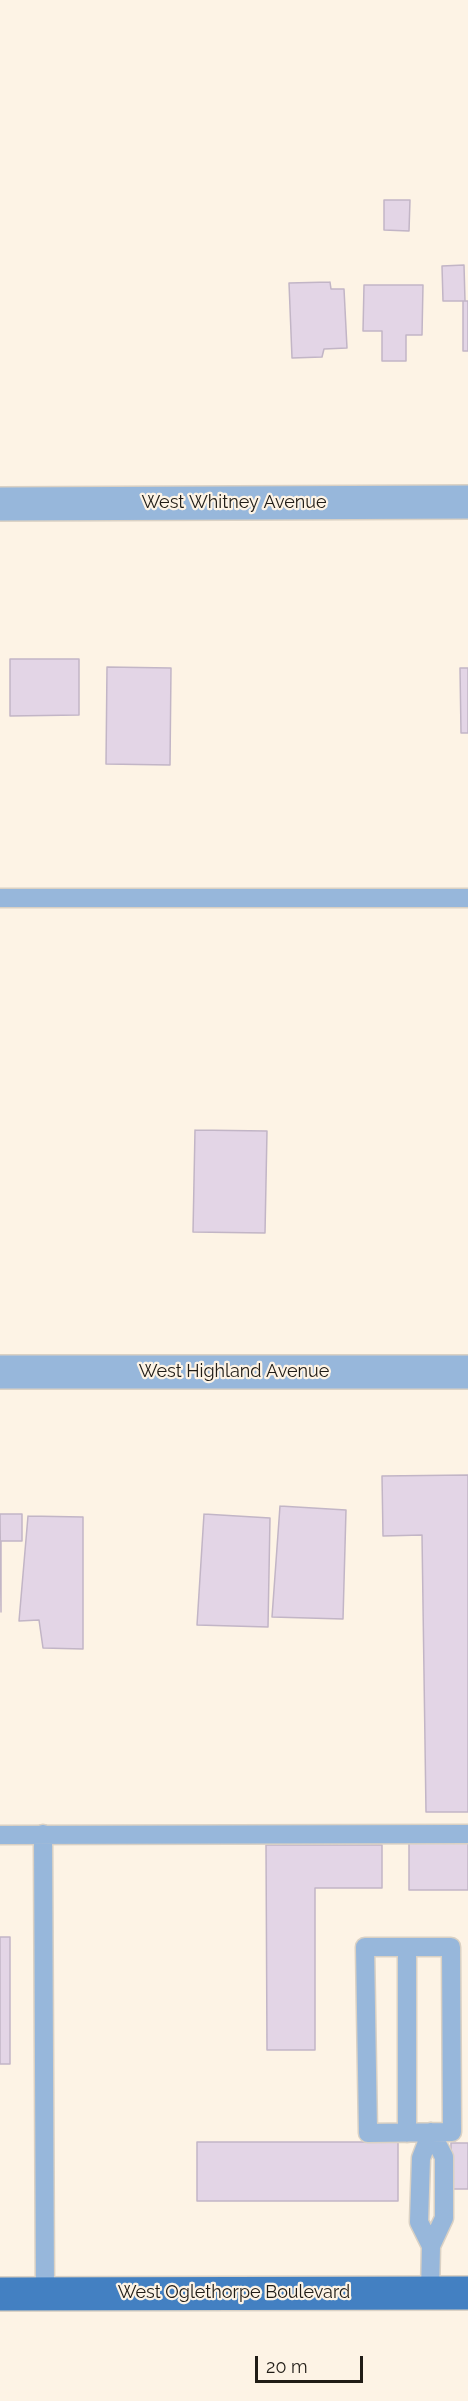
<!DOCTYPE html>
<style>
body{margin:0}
#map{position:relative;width:468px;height:2401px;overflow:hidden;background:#fdf3e5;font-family:Raleway,sans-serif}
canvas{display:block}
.scale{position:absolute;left:255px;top:2356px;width:108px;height:27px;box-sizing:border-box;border:3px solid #201c16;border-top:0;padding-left:8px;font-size:18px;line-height:21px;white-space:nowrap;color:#201c16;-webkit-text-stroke:4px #fdf3e5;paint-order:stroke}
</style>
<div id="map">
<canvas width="468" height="2401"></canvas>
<div class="scale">20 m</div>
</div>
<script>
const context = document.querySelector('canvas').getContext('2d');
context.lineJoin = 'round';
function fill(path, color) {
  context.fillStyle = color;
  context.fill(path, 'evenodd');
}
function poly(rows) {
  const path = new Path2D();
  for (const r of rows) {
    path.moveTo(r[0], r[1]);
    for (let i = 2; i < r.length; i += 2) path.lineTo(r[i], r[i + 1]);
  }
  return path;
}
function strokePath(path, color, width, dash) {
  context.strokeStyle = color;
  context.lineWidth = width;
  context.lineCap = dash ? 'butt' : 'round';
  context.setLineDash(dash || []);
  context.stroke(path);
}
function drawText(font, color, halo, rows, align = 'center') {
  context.font = font + ' Raleway,sans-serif';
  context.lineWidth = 4.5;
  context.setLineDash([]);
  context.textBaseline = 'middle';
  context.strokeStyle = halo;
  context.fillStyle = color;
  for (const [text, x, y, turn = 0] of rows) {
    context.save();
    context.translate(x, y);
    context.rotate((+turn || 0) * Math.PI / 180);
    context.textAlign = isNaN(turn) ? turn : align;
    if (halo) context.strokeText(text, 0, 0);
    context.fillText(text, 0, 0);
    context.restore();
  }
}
const building = poly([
 [384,200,410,200,409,231,384,230,384,200],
 [464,265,465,301,443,301,442,266,464,265],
 [330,282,331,289,344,289,347,348,324,349,322,357,292,358,289,283,330,282],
 [364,285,423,285,422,335,406,335,406,361,382,361,382,331,363,331,364,285],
 [463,301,468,301,468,351,463,351,463,301],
 [10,659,79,659,79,715,10,716,10,659],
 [107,667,171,668,170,765,106,764,107,667],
 [460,668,468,668,468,733,461,733,460,668],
 [195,1130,267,1131,265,1233,193,1232,195,1130],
 [468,1475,468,1812,426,1812,422,1535,383,1536,382,1476,468,1475],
 [280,1506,346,1510,343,1619,272,1617,280,1506],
 [0,1514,22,1514,22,1541,1,1541,1,1612,0,1514],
 [204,1514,270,1518,268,1627,197,1625,204,1514],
 [28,1516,83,1517,83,1649,43,1648,39,1620,19,1621,28,1516],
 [409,1841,468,1841,468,1890,409,1890,409,1841],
 [266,1845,382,1845,382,1888,315,1888,315,2050,267,2050,266,1845],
 [0,1937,10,1937,10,2064,0,2064,0,1937],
 [197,2142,398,2142,398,2201,197,2201,197,2142],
 [451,2143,468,2143,468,2189,451,2189,451,2143]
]);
const service = poly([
 [0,898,468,898],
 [43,1834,45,2294],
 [0,1835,468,1834],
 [365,1947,451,1947,452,2132,368,2133,365,1947],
 [407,1947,407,2133],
 [431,2132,421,2158,419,2222,431,2246],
 [430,2293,431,2246,444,2218,444,2157,431,2132]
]);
const minor = poly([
 [0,504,468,502]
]);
const tertiary = poly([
 [0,1372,468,1372]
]);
const primary = poly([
 [0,2294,468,2293]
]);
const streetNames = [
 ["West Whitney Avenue",234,503],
 ["West Highland Avenue",234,1372],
 ["West Oglethorpe Boulevard",234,2293]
];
fill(building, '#e3d5e6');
strokePath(building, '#c2b5c6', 1.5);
strokePath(service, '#dad1c4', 21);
strokePath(minor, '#dad1c4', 36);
strokePath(tertiary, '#dad1c4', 36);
strokePath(primary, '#dad1c4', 36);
strokePath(service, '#97b7db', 18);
strokePath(minor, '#97b7db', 33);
strokePath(tertiary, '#97b7db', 33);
strokePath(primary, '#4380c2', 33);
drawText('18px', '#201c16', '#fdf3e5', streetNames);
</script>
